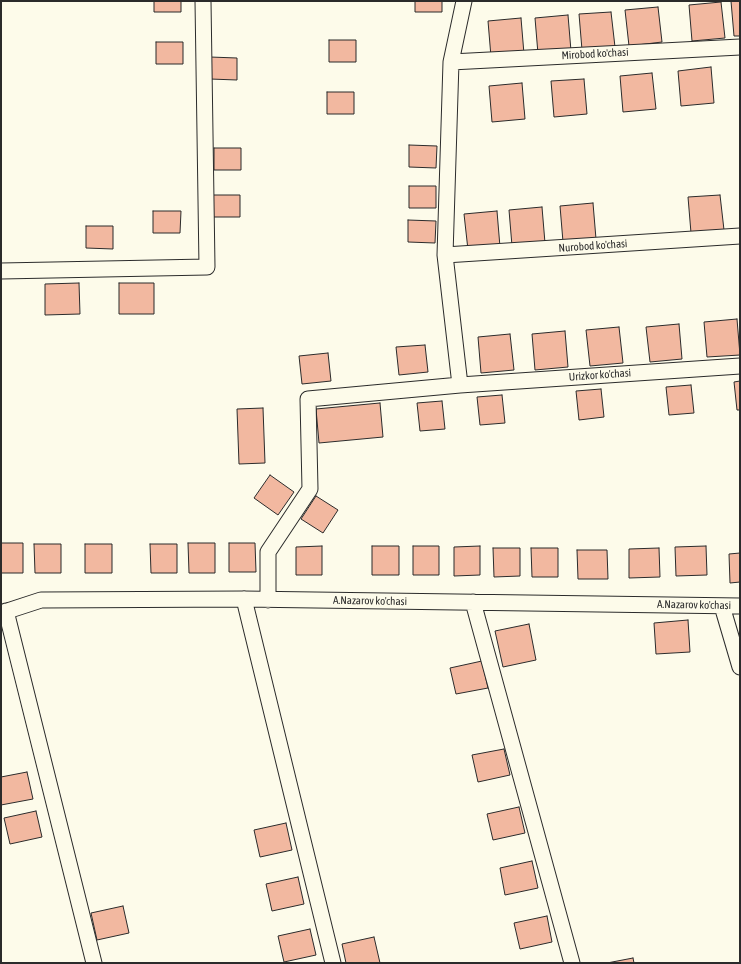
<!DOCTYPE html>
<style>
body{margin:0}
#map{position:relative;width:741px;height:964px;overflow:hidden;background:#fdfbea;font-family:"Asap Condensed",sans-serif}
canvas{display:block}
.frame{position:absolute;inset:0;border:2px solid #2b2b2b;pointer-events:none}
</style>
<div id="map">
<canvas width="741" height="964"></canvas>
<div class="frame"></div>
</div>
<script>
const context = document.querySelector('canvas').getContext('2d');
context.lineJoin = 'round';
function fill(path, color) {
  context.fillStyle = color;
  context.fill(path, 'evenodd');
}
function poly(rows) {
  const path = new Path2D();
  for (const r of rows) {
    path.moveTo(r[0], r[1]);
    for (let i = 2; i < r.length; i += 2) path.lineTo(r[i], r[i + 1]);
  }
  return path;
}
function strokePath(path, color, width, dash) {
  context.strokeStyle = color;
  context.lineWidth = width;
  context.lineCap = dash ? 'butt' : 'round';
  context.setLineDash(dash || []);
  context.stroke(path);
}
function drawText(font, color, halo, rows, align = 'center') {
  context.font = font + ' "Asap Condensed",sans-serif';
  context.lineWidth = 3;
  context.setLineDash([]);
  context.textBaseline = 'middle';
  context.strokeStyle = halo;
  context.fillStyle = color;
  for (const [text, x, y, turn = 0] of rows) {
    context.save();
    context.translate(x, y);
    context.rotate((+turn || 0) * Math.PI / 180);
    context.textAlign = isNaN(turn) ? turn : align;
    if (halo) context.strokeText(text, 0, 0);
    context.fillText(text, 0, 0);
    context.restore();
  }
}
const building = poly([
 [154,1,181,1,181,12,154,12,154,1],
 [415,1,442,1,442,12,415,12,415,1],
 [731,1,740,1,740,36,734,36,731,1],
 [721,2,725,38,692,41,689,5,721,2],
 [658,7,662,42,629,46,625,10,658,7],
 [611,12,615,47,582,50,579,14,611,12],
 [568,15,571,51,538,54,535,18,568,15],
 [521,18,524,54,491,57,488,21,521,18],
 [329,40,356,40,356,62,329,62,329,40],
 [156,42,183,42,183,64,156,64,156,42],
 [210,57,237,58,237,80,210,79,210,57],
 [711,67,714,103,681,106,678,71,711,67],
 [652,73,656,109,623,112,620,76,652,73],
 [584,79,587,114,554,117,551,81,584,79],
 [522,83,525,119,492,122,489,86,522,83],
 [327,92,354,92,354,114,327,114,327,92],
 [409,145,437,146,436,168,409,167,409,145],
 [214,148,241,148,241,170,214,170,214,148],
 [409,186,436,186,436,208,409,208,409,186],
 [213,195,240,195,240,217,213,217,213,195],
 [720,195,724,230,691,233,688,197,720,195],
 [593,203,596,239,563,242,560,206,593,203],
 [542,207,545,243,512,246,509,210,542,207],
 [153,211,181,211,180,233,153,233,153,211],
 [497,211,500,247,468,250,464,214,497,211],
 [408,220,436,221,435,243,408,242,408,220],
 [86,226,113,226,113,249,86,248,86,226],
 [79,283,80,314,45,315,45,284,79,283],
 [119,283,154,283,154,314,119,314,119,283],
 [737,319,740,355,707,357,704,322,737,319],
 [679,324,682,359,650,362,646,327,679,324],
 [619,327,623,363,590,366,586,330,619,327],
 [565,331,568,367,535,370,532,334,565,331],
 [510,334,514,370,481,373,478,337,510,334],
 [425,345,428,372,399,375,396,347,425,345],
 [328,353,331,381,302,384,299,356,328,353],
 [740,381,740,410,737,410,734,382,740,381],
 [691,385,694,413,669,415,666,387,691,385],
 [601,389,604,417,579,420,576,391,601,389],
 [502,395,505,423,480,425,477,397,502,395],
 [442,401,445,429,420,431,417,403,442,401],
 [380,403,383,437,319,443,316,409,380,403],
 [263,408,265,463,239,464,237,409,263,408],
 [270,475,294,492,278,515,254,498,270,475],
 [316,496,338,510,323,533,301,519,316,496],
 [1,543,23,543,23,573,1,573,1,543],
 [188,543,215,543,215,573,189,573,188,543],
 [229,543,255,543,256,572,229,572,229,543],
 [34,544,61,544,61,573,35,573,34,544],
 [85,544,112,544,112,573,85,573,85,544],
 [150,544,177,544,177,573,151,573,150,544],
 [322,546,322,575,296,575,296,547,322,546],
 [372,546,399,546,399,575,372,575,372,546],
 [413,546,439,546,439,575,413,575,413,546],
 [480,546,480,575,454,576,454,547,480,546],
 [706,546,707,575,676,576,675,547,706,546],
 [493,548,520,548,520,576,494,577,493,548],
 [531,548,558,548,558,577,532,577,531,548],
 [659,548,660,577,629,578,629,549,659,548],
 [577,550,607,550,608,579,578,579,577,550],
 [740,553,740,582,730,583,729,554,740,553],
 [688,620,690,652,656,654,654,623,688,620],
 [529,624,536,660,503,667,495,631,529,624],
 [482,661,488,688,456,694,450,668,482,661],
 [504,749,510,775,478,782,472,755,504,749],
 [27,772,33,799,1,805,1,777,27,772],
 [519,807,525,833,493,840,487,814,519,807],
 [36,811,42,837,10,844,4,818,36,811],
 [286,823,292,850,260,857,254,830,286,823],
 [532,861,538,888,505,895,500,868,532,861],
 [298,877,304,904,272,911,266,884,298,877],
 [123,906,129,933,97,940,91,913,123,906],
 [547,916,552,942,520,949,514,923,547,916],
 [310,929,316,955,284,962,278,936,310,929],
 [374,937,380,963,346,963,342,944,374,937],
 [633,958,634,963,607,963,633,958]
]);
const minor = poly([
 [451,62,740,47],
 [445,255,740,236],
 [1,271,207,267,203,1],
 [460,385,445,255,451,62,464,1],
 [244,599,333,963],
 [268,600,268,552,310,489,308,399,460,385,740,366],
 [473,602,572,963],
 [722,606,740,667],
 [6,611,94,963],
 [1,613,41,600,244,599,740,606]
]);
const streetNames = [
 ["Mirobod ko'chasi",595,54,-3],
 ["Nurobod ko'chasi",593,246,-4],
 ["Urizkor ko'chasi",600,375,-4],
 ["A.Nazarov ko'chasi",370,601,1],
 ["A.Nazarov ko'chasi",694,605,1]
];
fill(building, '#f2b8a0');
strokePath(building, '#2b2b2b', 1);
strokePath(minor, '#2b2b2b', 17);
strokePath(minor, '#fdfbea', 15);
drawText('11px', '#2b2b2b', '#fdfbea', streetNames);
</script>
